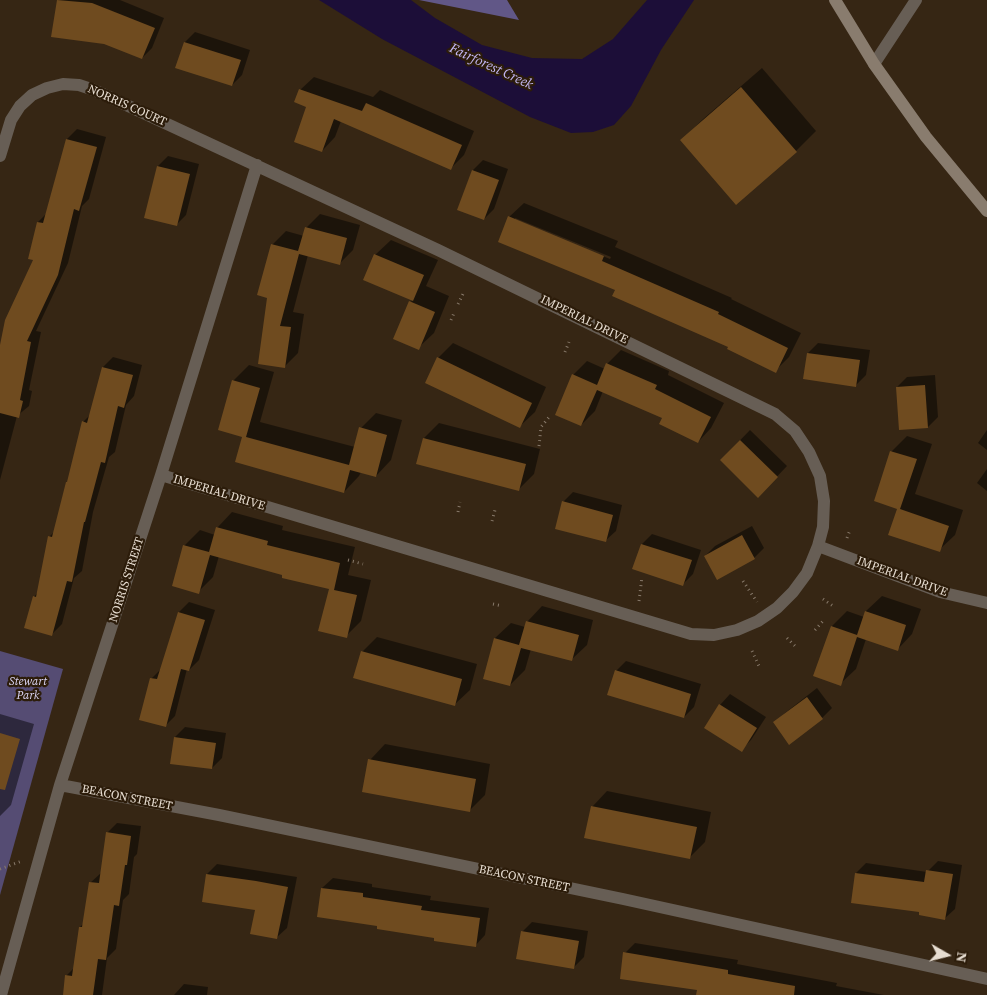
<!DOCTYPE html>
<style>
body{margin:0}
#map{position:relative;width:987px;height:995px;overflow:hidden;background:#362614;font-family:"Source Serif 4",serif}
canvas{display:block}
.north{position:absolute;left:922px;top:930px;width:50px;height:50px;-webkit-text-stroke:4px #2c1c0a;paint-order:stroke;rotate:98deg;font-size:14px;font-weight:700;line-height:20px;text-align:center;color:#e7ddd1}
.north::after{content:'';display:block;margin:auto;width:18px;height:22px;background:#e7ddd1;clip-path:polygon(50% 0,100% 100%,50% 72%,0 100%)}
</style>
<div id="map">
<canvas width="987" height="995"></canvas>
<div class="north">N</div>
</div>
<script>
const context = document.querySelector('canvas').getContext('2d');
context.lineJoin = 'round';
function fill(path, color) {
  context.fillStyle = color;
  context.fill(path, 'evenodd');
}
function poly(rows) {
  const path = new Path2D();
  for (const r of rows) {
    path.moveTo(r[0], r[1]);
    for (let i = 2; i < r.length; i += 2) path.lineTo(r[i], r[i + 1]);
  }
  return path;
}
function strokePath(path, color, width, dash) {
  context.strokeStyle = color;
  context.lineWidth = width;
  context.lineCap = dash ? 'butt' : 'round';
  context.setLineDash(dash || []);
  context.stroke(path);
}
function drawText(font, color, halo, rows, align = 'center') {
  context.font = font + ' "Source Serif 4",serif';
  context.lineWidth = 4.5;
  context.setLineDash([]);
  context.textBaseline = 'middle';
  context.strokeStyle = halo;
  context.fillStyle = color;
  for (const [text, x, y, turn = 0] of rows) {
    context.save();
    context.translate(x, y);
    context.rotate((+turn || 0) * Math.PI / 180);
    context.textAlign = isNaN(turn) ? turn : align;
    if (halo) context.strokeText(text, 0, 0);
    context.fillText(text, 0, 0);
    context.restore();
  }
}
const green = poly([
 [0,651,63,669,0,895]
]);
const forest = poly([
 [419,0,507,0,519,20]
]);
const water = poly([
 [319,0,411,0,435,18,482,45,532,58,582,59,613,39,647,0,694,0,661,50,631,106,614,125,593,132,571,133,530,117,382,39]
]);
const shadow = poly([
 [58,0,120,0,164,18,152,48,142,58,105,43,53,36],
 [195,32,250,50,242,75,232,85,177,67,185,42],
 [762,68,816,131,796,151,682,140,702,120],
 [314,77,373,97,380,90,474,131,464,155,451,168,341,121,335,137,322,151,308,106,300,90],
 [77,129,106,137,89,199,82,206,68,263,36,331,41,332,29,390,32,391,29,406,17,416,0,480,0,352,34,259,38,222,46,214,67,139],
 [168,156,199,164,186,215,176,225,158,166],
 [483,160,508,169,494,209,484,219,473,170],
 [524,203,618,241,615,247,732,298,731,299,801,333,789,357,775,371,730,346,617,289,509,217],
 [515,218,611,257,610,259,515,220],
 [320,214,360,225,353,250,339,264,308,255,293,312,304,314,298,353,284,367,269,297,272,245,286,231,304,236,306,228],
 [391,240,438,260,426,286,449,296,434,333,418,348,395,338,412,300,375,255],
 [453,343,546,387,535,412,519,427,438,358],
 [818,343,870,350,866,375,856,385,808,353],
 [621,350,669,371,668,375,724,403,711,428,698,442,664,417,603,391,595,411,581,425,573,375,587,361,605,369,607,364],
 [113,357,142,365,134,396,126,405,115,452,109,457,93,512,82,571,74,578,62,624,52,634,34,597,38,592,49,537,54,532,69,480,83,422,91,414,103,367],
 [249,365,274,372,260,422,355,447,361,428,376,413,402,420,391,460,376,476,361,472,359,476,344,492,244,436,233,381],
 [935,375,938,417,928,427,897,387,907,377],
 [439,423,540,449,534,474,519,489,424,438],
 [750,430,787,466,768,486,721,460],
 [987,430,987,450,978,443],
 [907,436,932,444,915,494,963,510,955,535,939,550,898,508,875,500,892,451],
 [987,469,987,491,977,483],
 [573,492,622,505,616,531,605,541,563,502],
 [232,512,283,526,282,530,355,547,348,575,371,580,361,621,346,636,330,588,219,556,213,577,198,592,184,546,200,530,215,535,217,528],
 [752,526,764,548,754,558,705,556,715,546],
 [652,534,701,550,693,574,683,584,642,544],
 [882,596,921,609,912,634,897,650,866,639,856,669,840,684,832,626,847,611,864,617,866,611],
 [189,602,215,610,199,660,189,670,187,669,175,716,165,726,140,719,152,678,162,668,179,612],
 [542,606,593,620,587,645,571,660,531,649,525,670,510,685,495,638,511,623,525,627,527,622],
 [377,637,477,664,470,690,454,705,362,652],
 [626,661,701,684,694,707,684,717,616,671],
 [817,688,832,708,822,718,790,743,775,723,785,713],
 [730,694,766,717,751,740,741,750,720,705],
 [0,714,34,724,11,805,0,816],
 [185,727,226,733,222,758,212,768,175,737],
 [385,744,490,764,485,795,469,811,370,760],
 [607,791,711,812,705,842,690,857,592,807],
 [117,823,141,826,137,854,134,857,129,894,123,900,116,949,107,958,102,995,64,995,66,976,74,968,80,927,84,923,90,883,101,873,107,833],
 [938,861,962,865,955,909,944,919,921,911,856,873,866,863,927,872],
 [217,864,297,877,287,928,276,938,256,909,207,874],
 [333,878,372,884,372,887,431,896,430,900,489,908,485,935,475,946,379,925,318,916,322,888],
 [532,922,588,931,584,957,574,967,522,932],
 [635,943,738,960,737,964,837,983,836,986,884,995,698,995,699,989,625,953],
 [184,984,208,987,207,995,174,995]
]);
const building = poly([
 [57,0,92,3,155,28,142,59,104,44,51,37],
 [184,42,241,60,232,86,175,68],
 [741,87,797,152,736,205,680,140],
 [299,89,362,111,366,103,462,145,451,170,334,119,322,152,294,142,306,107,294,102],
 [66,139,97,147,79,211,74,209,58,275,27,341,31,342,20,400,23,401,19,418,0,413,0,345,5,320,33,260,28,259,37,222,43,223],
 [157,166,190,174,177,226,144,218],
 [472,170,499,180,484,220,457,210],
 [508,216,604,256,602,261,719,312,718,314,788,348,776,373,727,349,728,347,612,296,615,290,498,242],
 [305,227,347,238,340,265,299,254,280,326,291,327,285,368,258,364,267,298,257,295,271,244,298,251],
 [374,254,424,275,413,301,363,280],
 [409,301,435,312,419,350,393,339],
 [807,353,860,360,856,387,803,379],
 [437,357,532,403,520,428,425,383],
 [606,363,657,385,655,389,711,417,698,443,659,424,662,418,597,390,581,426,555,415,572,374,597,385],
 [102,367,133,375,124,408,118,406,105,463,101,462,85,522,84,522,72,582,67,581,52,636,24,628,33,596,36,597,48,536,52,537,66,482,67,482,82,421,87,423],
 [232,380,260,388,246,437,349,465,359,427,387,435,376,477,350,470,344,493,235,462,242,437,218,430],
 [925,385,928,428,899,430,896,387],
 [423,438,526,464,519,491,416,464],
 [740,440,778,477,758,498,720,460],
 [890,451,917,459,900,509,949,526,940,552,888,535,897,509,874,501],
 [562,501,613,515,606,542,555,529],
 [216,527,268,541,267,545,340,563,334,590,357,595,347,638,318,631,329,589,282,578,282,575,210,555,199,594,172,586,183,545,209,552],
 [742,535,755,559,717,580,704,556],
 [641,544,692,560,683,586,632,569],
 [865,611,906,625,898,651,857,637,841,686,813,676,831,626,857,635],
 [178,612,205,620,189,671,181,669,166,727,139,720,150,678,157,679],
 [526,621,579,635,572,661,521,648,510,686,483,679,494,638,519,645],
 [361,651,462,679,455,706,353,678],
 [615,670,691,694,684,718,607,695],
 [807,697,823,719,789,745,773,722],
 [719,704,757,728,742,752,704,728],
 [0,733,20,739,5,790,0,789],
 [174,737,216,743,212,769,170,764],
 [368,759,476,779,470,812,362,792],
 [591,806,697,827,690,859,584,838],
 [106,832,131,836,127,865,125,865,119,906,114,905,106,960,98,959,93,995,63,995,65,975,72,976,79,927,82,927,89,882,99,883],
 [926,870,953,874,945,920,919,915,919,912,851,903,855,873,924,882],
 [206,874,256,881,288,887,277,939,250,934,255,910,202,902],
 [321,888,363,893,363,897,422,906,421,910,480,918,476,947,434,941,434,938,377,929,377,926,317,917],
 [521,931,579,941,574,969,516,959],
 [623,952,728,970,728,974,795,986,794,995,696,995,697,990,620,979]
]);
const path = poly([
 [458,304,464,292],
 [451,320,454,313],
 [565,352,569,342],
 [539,446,541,427,550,416],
 [458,512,460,502],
 [492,521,495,510],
 [847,538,850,530],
 [348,560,363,564],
 [743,581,757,602],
 [823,599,833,606],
 [639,601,642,577],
 [493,604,502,606],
 [815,630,824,620],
 [787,638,795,646],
 [752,651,759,666],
 [0,869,22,861]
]);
const street = poly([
 [874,64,916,0],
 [0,156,11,120,20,106,32,95,47,88,63,84,79,85,94,90,438,250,775,414,795,431,809,452,820,476,824,501,823,527,818,546,807,573,793,592,777,608,758,621,737,630,714,635,691,634,161,475],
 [818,546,940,592,987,603],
 [60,785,219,815,623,899,987,979],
 [1,995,60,785,161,475,257,165]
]);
const secondary = poly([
 [835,0,874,64,926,137,987,211]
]);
const streetNames = [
 ["NORRIS COURT",127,106,24],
 ["IMPERIAL DRIVE",584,320,26],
 ["IMPERIAL DRIVE",219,493,17],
 ["IMPERIAL DRIVE",902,577,20],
 ["NORRIS STREET",127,580,-72],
 ["BEACON STREET",127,798,11],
 ["BEACON STREET",524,879,12]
];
const parkNames = [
 ["Stewart",28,682],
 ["Park",28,696]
];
const waterNames = [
 ["Fairforest Creek",491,67,25]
];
fill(green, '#554c73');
fill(forest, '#615787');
fill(water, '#1c0e38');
fill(shadow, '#0007');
fill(building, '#6f4b1f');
strokePath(path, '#887a6b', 3, [1, 4]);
strokePath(street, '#675e55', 12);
strokePath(secondary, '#897c6e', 12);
drawText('12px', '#e7ddd1', '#2c1c0a', streetNames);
drawText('italic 12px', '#dcd7f6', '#2c1c0a', parkNames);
drawText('italic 14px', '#c4b8f5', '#2c1c0a', waterNames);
</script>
